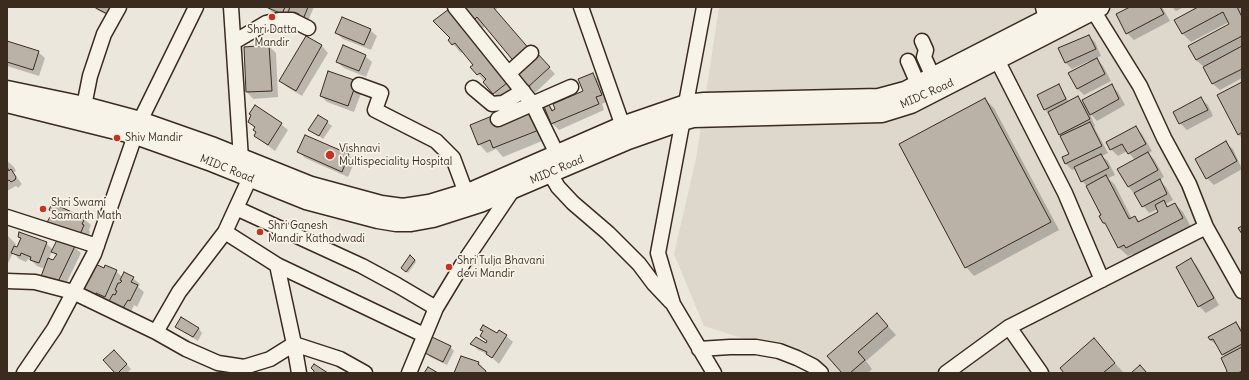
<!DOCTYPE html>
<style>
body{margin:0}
#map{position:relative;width:1249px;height:380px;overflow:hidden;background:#ece7dc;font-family:Delius,sans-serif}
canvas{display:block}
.frame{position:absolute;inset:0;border:8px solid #3b2a1e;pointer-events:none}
</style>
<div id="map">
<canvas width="1249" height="380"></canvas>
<div class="frame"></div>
</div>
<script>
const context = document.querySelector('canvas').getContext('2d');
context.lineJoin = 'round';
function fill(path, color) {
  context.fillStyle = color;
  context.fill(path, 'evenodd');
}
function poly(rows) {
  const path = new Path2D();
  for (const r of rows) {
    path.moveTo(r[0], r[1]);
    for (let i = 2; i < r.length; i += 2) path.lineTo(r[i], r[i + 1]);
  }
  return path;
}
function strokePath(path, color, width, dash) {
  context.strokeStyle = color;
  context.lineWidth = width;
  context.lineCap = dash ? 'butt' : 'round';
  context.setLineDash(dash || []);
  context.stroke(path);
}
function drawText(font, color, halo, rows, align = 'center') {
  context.font = font + ' Delius,sans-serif';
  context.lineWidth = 3.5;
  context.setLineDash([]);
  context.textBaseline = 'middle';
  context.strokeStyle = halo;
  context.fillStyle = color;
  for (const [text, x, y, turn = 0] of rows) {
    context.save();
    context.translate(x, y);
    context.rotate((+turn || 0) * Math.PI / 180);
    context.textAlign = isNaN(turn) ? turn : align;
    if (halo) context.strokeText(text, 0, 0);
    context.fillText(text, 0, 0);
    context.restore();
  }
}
const built = poly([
 [719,7,1242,7,1242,373,832,373,824,364,704,326,674,254,696,159]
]);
const shadow = poly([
 [95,7,114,7,116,20,97,10],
 [267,7,314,7,306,25,273,13],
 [464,7,499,7,495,10,535,56,543,61,555,74,535,93,516,73,522,69,486,25,483,28],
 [1132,7,1162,7,1170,21,1134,40,1127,33,1117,14],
 [1172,7,1184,7,1176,11],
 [1200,7,1240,7,1242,11,1242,78,1220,90,1213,84,1205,68,1196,60,1231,24,1229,22,1191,42,1183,34,1175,20],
 [370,30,377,36,371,50,343,39,336,33],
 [1089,36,1095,42,1101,56,1096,58,1103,66,1111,81,1084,95,1077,88,1089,61,1072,69,1066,63],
 [306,37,322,46,328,53,302,96,287,87,280,81],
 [451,38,516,85,512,89,514,92,502,102,472,67,474,65,463,51,461,53,453,44],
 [7,42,38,52,45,58,39,76,7,66],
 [269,46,276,53,278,97,253,99,247,92,245,48],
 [365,56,372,62,366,77,344,68,337,62],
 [329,72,363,88,354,112,327,102,321,96],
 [592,74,599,80,608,101,602,104,604,110,559,130,552,123,548,104,554,110,585,92],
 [1242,84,1242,138,1238,134],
 [1111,85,1118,92,1125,105,1097,121,1089,112,1095,126,1094,127,1108,153,1102,156,1108,161,1115,175,1108,178,1115,185,1132,219,1135,217,1140,222,1160,212,1158,209,1149,213,1128,186,1135,160,1127,151,1118,156,1111,149,1136,127,1142,134,1152,151,1148,153,1154,159,1164,177,1159,180,1166,187,1173,200,1166,204,1169,207,1175,204,1183,212,1191,227,1135,256,1132,254,1128,256,1119,248,1109,227,1104,223,1102,215,1088,187,1082,181,1076,169,1072,170,1066,164,1063,158,1070,154,1062,136,1045,109,1059,86,1069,102,1078,98,1085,105],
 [985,99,994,108,1059,230,974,276,966,267],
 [1201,99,1208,105,1213,116,1187,130,1180,123],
 [539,120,547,139,503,157,496,149,487,153,479,144],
 [250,122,281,124,288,130,275,151,255,136,257,133,255,128],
 [327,122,332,126,323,139,310,129],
 [306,136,349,155,355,161,348,177,305,158,299,152],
 [1226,143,1233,149,1242,169,1214,185,1207,178],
 [7,161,14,167,16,171,13,173,22,184,18,188,16,186,7,191],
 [50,210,84,219,91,225,89,230,90,232,85,244,54,220,55,217],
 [7,235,16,244,15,247,18,248,21,240,19,237,46,243,53,250,74,247,81,253,62,292,45,269,37,266,31,260,28,259,26,262,19,259,13,253,7,265],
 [52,251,57,256,54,262,49,259],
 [1191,259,1197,266,1219,305,1206,313,1199,306],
 [415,260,416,262,408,273,404,270],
 [105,269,116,271,122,277,133,278,140,284,138,287,144,292,137,307,134,305,130,314,117,307,112,302,87,298,93,276,90,272],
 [877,314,896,335,866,361,872,369,868,373,843,373],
 [1236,323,1242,329,1242,373,1227,373,1229,371,1225,357,1218,346,1210,340],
 [177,327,198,328,202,333,198,341],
 [481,330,506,336,513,342,499,364,489,355,478,350,472,344,486,345,488,342,481,336,484,332],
 [1094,340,1123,372,1065,373],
 [450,347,454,351,447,365,430,357,426,352],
 [114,351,131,369,127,373,117,373],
 [479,363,487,373,456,373]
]);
const building = poly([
 [94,7,116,7,111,16,94,7],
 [266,7,285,7,282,14,266,7],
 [290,7,308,7,302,22,297,19,299,14,294,12,292,17,287,15,290,7],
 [462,7,493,7,531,51,516,64,477,17,474,20,462,7],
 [1130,7,1160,7,1164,14,1126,34,1116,14,1130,7],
 [1198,7,1237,7,1242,17,1242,36,1196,60,1188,46,1229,24,1223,12,1182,34,1174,20,1198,7],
 [449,9,508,76,504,80,507,83,493,94,483,82,486,79,480,73,477,75,470,67,473,65,455,43,452,45,448,40,450,38,433,21,449,9],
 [342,17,371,29,364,45,335,33,342,17],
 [1089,35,1096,49,1065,63,1058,48,1089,35],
 [306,36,322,45,296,91,279,81,306,36],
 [7,41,39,51,33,70,7,62,7,41],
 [269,45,272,91,246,92,244,47,269,45],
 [343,45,366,55,359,71,336,62,343,45],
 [1242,46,1242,69,1212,84,1203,67,1242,46],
 [537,53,550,67,528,87,515,73,537,53],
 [1097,58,1105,74,1077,89,1068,73,1097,58],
 [328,71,357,81,348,106,320,96,328,71],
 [593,73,602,95,596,97,599,104,551,124,543,104,548,103,552,111,555,109,553,104,583,91,578,79,593,73],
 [1242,82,1242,132,1238,135,1217,95,1242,82],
 [1059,84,1066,99,1044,110,1037,95,1059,84],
 [1112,84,1119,99,1090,115,1082,100,1112,84],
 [1078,96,1090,119,1059,135,1048,112,1078,96],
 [1201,97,1208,110,1179,124,1173,112,1201,97],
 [985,98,1051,222,965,268,899,144,985,98],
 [255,105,282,123,268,145,254,136,256,132,253,130,255,127,248,122,251,115,249,114,255,105],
 [531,110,539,130,493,148,490,140,478,145,470,125,492,116,495,125,531,110],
 [318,115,328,121,319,136,308,130,318,115],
 [1090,122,1102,146,1065,164,1062,157,1069,154,1060,136,1090,122],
 [1136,126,1146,144,1128,154,1122,144,1110,150,1106,142,1136,126],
 [305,135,349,154,342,172,297,152,305,135],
 [1226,141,1237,161,1206,179,1195,159,1226,141],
 [1148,152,1158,170,1128,187,1117,169,1148,152],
 [1101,154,1109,168,1081,182,1074,167,1101,154],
 [7,167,9,171,11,169,16,177,15,180,11,182,9,180,7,181,7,167],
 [1106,175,1129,219,1135,216,1138,222,1158,212,1155,205,1164,200,1167,207,1175,203,1183,218,1126,248,1124,245,1118,248,1105,223,1103,223,1099,216,1101,215,1086,186,1106,175],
 [1160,179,1167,194,1142,207,1134,193,1160,179],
 [52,203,85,218,82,224,84,225,78,239,46,224,50,217,53,219,54,216,52,215,54,212,49,210,52,203],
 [1242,226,1242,234,1238,228,1242,226],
 [19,232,47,242,39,263,30,260,31,257,21,253,20,256,11,253,14,246,17,247,21,238,18,237,19,232],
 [58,238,75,246,56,286,40,279,48,258,53,260,57,254,51,252,58,238],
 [410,255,415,260,406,272,401,268,410,255],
 [1191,258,1214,298,1198,307,1176,267,1191,258],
 [93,263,104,268,105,265,117,270,105,297,96,293,94,298,80,292,92,274,88,273,93,263],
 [124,272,134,277,131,282,138,285,130,301,128,300,123,308,109,301,113,294,115,295,117,291,115,290,118,283,120,283,122,281,120,280,124,272],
 [877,313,888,326,858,352,865,360,850,373,842,373,827,356,877,313],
 [181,317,199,328,193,337,175,327,181,317],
 [1236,322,1242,333,1242,344,1222,355,1213,339,1210,340,1208,337,1236,322],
 [483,325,497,333,499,330,507,335,492,358,486,354,487,352,470,344,476,337,486,343,487,341,480,336,483,331,480,330,483,325],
 [432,337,451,346,443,362,425,353,432,337],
 [1094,338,1115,363,1103,373,1064,373,1060,368,1094,338],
 [1242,347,1242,371,1238,373,1226,373,1227,371,1221,358,1242,347],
 [114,350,127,364,118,373,115,373,103,360,114,350],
 [461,356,479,362,478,364,486,371,485,373,454,373,461,356],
 [314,364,328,373,314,373,314,371,311,368,314,364],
 [1140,365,1147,373,1131,373,1140,365],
 [428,367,438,373,424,373,428,367]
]);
const minor = poly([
 [231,7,241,159],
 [455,7,532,103,557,154],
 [581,7,626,135],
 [704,7,658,253,673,304,714,373],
 [1043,7,1046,19],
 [922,41,926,50,924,57,933,77],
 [234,42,266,23,279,20,292,20,308,28],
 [993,52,1065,193,1102,280],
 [908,61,918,84],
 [509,73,531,53],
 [359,85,381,93,375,110,436,141,453,158,466,193],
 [473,88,492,104,503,103,523,91],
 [84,106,90,76,104,34,119,7],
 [498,119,571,87],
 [545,165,558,187,573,203,608,233,639,264,654,284,671,302],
 [254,169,225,232,179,292,156,332,186,349,218,363,244,367,270,359,294,344,299,373],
 [236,208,362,266,397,285,436,308],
 [7,217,97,246],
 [1206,227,1242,291],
 [225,232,277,265,294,344,340,359,365,373],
 [277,265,424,335],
 [7,281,35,282,73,292,156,332],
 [699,349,730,347,756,347,779,351,797,358,813,366,821,373],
 [24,373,54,329,94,254,140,121,196,7],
 [409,373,436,308,462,265,514,188],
 [946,373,1009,327],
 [1041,373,1009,327,1206,227,1189,184,1164,138,1140,86,1091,7]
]);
const major = poly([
 [7,90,84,106,140,121,214,147,311,186,381,205,403,208,429,204,475,190,622,126,686,104,704,102,879,98,905,91,1069,7],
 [7,103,136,135,209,161,306,200,378,219,396,222,411,222,433,218,480,203,628,140,682,121,693,118,882,113,911,104,1100,7]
]);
const markers = [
 [272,17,4,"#c8321e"],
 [117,138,4,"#c8321e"],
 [330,155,5,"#c8321e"],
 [43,209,4,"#c8321e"],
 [260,232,4,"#c8321e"],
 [449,267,4,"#c8321e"]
];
const poiNames = [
 ["Shri Datta",272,30,"center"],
 ["Mandir",272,43,"center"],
 ["Shiv Mandir",125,138],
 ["Vishnavi",339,149],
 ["Multispeciality Hospital",339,162],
 ["Shri Swami",51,203],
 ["Samarth Math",51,216],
 ["Shri Ganesh",268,226],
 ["Mandir Kathodwadi",268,239],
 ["Shri Tulja Bhavani",457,261],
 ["devi Mandir",457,274]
];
const streetNames = [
 ["MIDC Road",927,94,-24],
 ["MIDC Road",227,169,22],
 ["MIDC Road",557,170,-23]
];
fill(built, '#ddd7cc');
fill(shadow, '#0003');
fill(building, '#bab2a7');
strokePath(building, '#3b2a1e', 1);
strokePath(minor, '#3b2a1e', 17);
strokePath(major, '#3b2a1e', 21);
strokePath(minor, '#f7f3e8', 14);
strokePath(major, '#f7f3e8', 18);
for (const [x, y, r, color] of markers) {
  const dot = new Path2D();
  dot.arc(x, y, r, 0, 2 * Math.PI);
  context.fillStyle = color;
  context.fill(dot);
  strokePath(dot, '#f7f3e8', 1.5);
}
drawText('11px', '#3b2a1e', '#f7f3e8', poiNames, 'left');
drawText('11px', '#3b2a1e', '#f7f3e8', streetNames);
</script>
